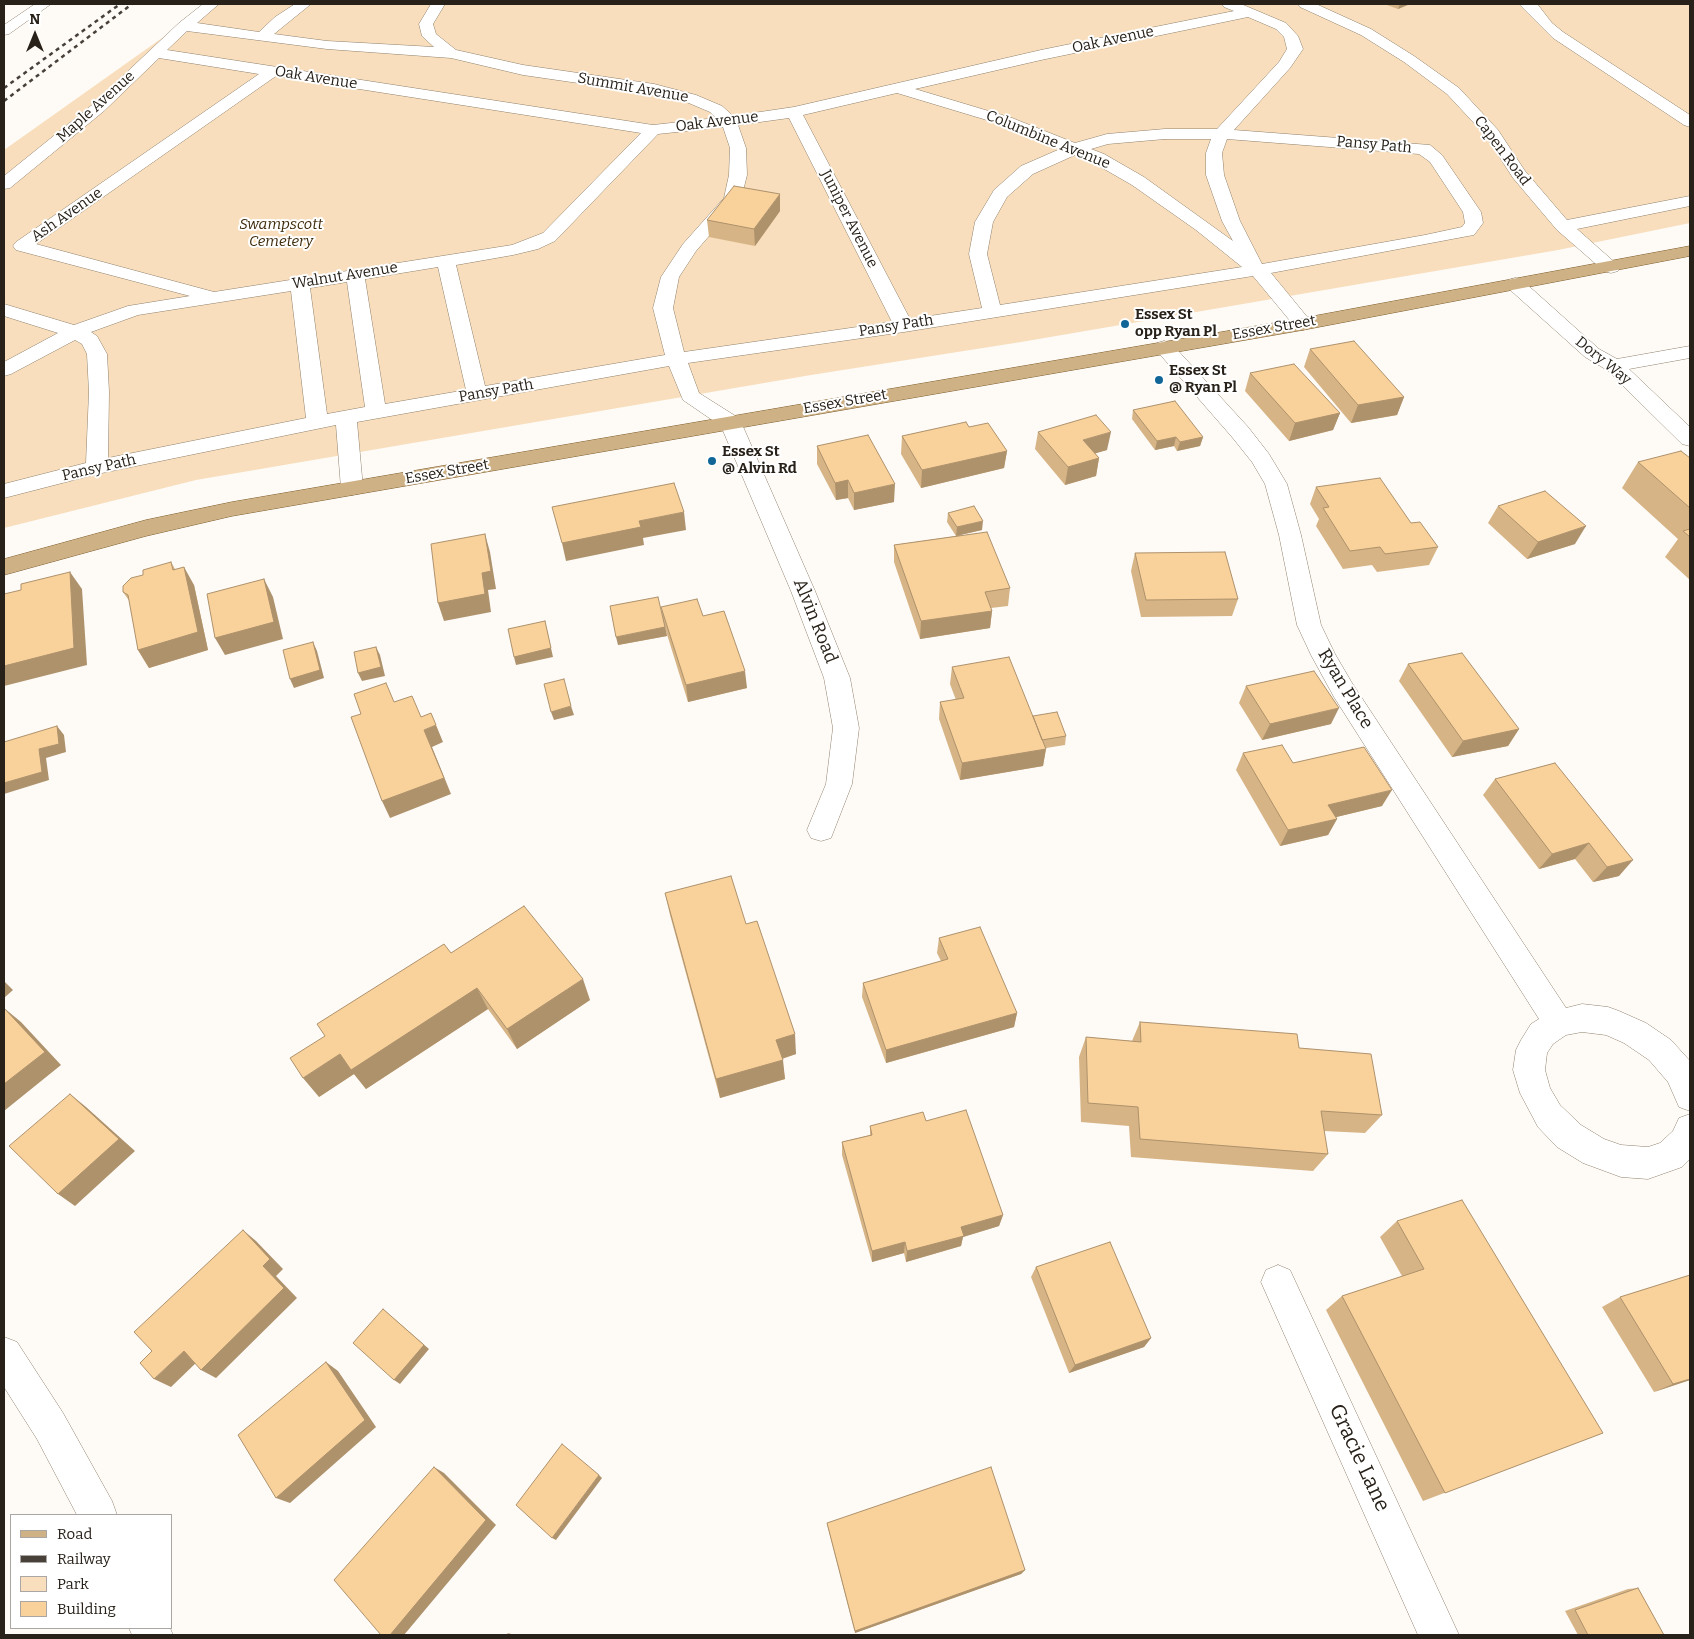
<!DOCTYPE html>
<style>
body{margin:0}
#map{position:relative;width:1694px;height:1639px;overflow:hidden;background:#fefaf6;font-family:Bitter,serif}
canvas{display:block}
.frame{position:absolute;inset:0;border:5px solid #272119;pointer-events:none}
.legend{position:absolute;left:10px;top:1514px;width:162px;height:115px;box-sizing:border-box;background:#fff;border:1px solid #a9a6a3;margin:0;padding:6px 9px;list-style:none;font-size:15px;color:#272119}
.legend li{display:flex;align-items:center;gap:10px;height:25px}
.legend b{width:25px;border:1px solid #a9a6a3}
.north{position:absolute;left:10px;top:10px;width:50px;height:50px;-webkit-text-stroke:4px #fff;paint-order:stroke;rotate:0deg;font-size:14px;font-weight:700;line-height:20px;text-align:center;color:#272119}
.north::after{content:'';display:block;margin:auto;width:18px;height:22px;background:#272119;clip-path:polygon(50% 0,100% 100%,50% 72%,0 100%)}
</style>
<div id="map">
<canvas width="1694" height="1639"></canvas>
<div class="frame"></div>
<ul class="legend">
<li><b style="height:6px;background:#ceb185"></b>Road</li>
<li><b style="height:6px;background:#47413a"></b>Railway</li>
<li><b style="height:14px;background:#f8debc"></b>Park</li>
<li><b style="height:14px;background:#f9d19b"></b>Building</li>
</ul>
<div class="north">N</div>
</div>
<script>
const context = document.querySelector('canvas').getContext('2d');
context.lineJoin = 'round';
function fill(path, color) {
  context.fillStyle = color;
  context.fill(path, 'evenodd');
}
function poly(rows) {
  const path = new Path2D();
  for (const r of rows) {
    path.moveTo(r[0], r[1]);
    for (let i = 2; i < r.length; i += 2) path.lineTo(r[i], r[i + 1]);
  }
  return path;
}
function strokePath(path, color, width, dash) {
  context.strokeStyle = color;
  context.lineWidth = width;
  context.lineCap = dash ? 'butt' : 'round';
  context.setLineDash(dash || []);
  context.stroke(path);
}
function drawText(font, color, halo, rows, align = 'center') {
  context.font = font + ' Bitter,serif';
  context.lineWidth = 4;
  context.setLineDash([]);
  context.textBaseline = 'middle';
  context.strokeStyle = halo;
  context.fillStyle = color;
  for (const [text, x, y, turn = 0] of rows) {
    context.save();
    context.translate(x, y);
    context.rotate((+turn || 0) * Math.PI / 180);
    context.textAlign = isNaN(turn) ? turn : align;
    if (halo) context.strokeText(text, 0, 0);
    context.fillText(text, 0, 0);
    context.restore();
  }
}
const green = poly([
 [210,4,1690,4,1690,223,1558,250,1021,342,811,375,196,480,4,528,4,150]
]);
const minor = poly([
 [35,4,51,4,9,34,4,35,4,25,35,4],
 [203,4,219,4,197,23,259,32,275,17,295,4,311,4,274,34,327,41,434,47,422,36,419,24,431,4,445,4,433,24,436,34,456,50,523,65,654,84,696,95,722,106,733,116,794,107,1041,50,1234,11,1224,7,1222,4,1241,4,1286,23,1298,36,1303,49,1290,68,1234,130,1430,145,1442,155,1481,212,1483,223,1474,235,1468,236,1271,273,1313,324,1310,328,1303,330,1296,328,1253,276,904,332,688,363,699,393,737,417,741,422,815,591,850,678,859,728,852,784,831,838,821,841,811,838,807,830,826,784,833,728,824,678,791,591,721,426,683,400,669,366,357,422,363,488,360,493,352,495,344,493,341,488,336,425,97,474,4,498,4,484,86,463,89,392,87,354,82,344,75,340,11,374,4,376,4,362,58,333,4,316,4,304,74,325,128,306,190,296,16,250,13,246,16,242,259,74,159,58,104,111,10,188,4,189,4,176,92,105,179,23,203,4],
 [1248,17,1276,29,1284,37,1287,49,1279,62,1217,129,1165,129,1107,134,1075,143,1012,118,915,89,1041,60,1248,17],
 [187,31,327,49,451,58,523,75,654,94,684,101,710,112,716,118,653,125,167,50,187,31],
 [276,76,641,133,543,233,512,245,214,292,36,244,276,76],
 [897,93,1000,124,1060,149,1021,166,994,190,975,222,969,254,982,308,910,319,803,115,897,93],
 [789,118,892,322,684,352,673,308,679,277,696,251,741,199,747,175,746,148,738,125,789,118],
 [723,127,730,148,729,175,724,198,683,244,661,277,653,308,665,355,485,386,456,265,513,255,538,249,555,241,658,134,723,127],
 [1165,139,1211,139,1206,153,1206,175,1222,221,1233,241,1144,177,1104,154,1091,149,1108,144,1165,139],
 [1227,139,1419,154,1430,162,1463,212,1465,223,1462,227,1425,235,1262,264,1240,221,1224,175,1222,153,1227,139],
 [1075,155,1092,162,1132,185,1196,230,1242,267,1000,305,987,254,993,222,1007,197,1033,174,1075,155],
 [438,267,466,390,385,404,365,279,438,267],
 [347,282,365,407,327,414,310,288,347,282],
 [291,291,306,418,108,458,109,392,107,354,97,336,91,332,138,315,291,291],
 [1298,4,1316,4,1371,29,1414,56,1459,88,1498,130,1525,171,1567,220,1690,196,1690,206,1577,229,1620,267,1618,271,1611,273,1604,271,1557,230,1513,178,1486,136,1447,94,1404,62,1361,35,1300,7,1298,4],
 [1519,4,1538,5,1552,23,1563,32,1690,115,1690,127,1684,125,1553,38,1519,4],
 [1515,278,1522,280,1599,349,1617,359,1690,346,1690,358,1629,369,1690,427,1690,446,1682,444,1607,370,1585,357,1508,288,1506,284,1508,280,1515,278],
 [1164,341,1171,343,1248,427,1269,454,1287,484,1301,535,1321,625,1335,654,1352,683,1566,1008,1582,1004,1608,1007,1619,1011,1646,1023,1671,1040,1690,1061,1690,1111,1679,1107,1668,1082,1649,1060,1624,1043,1606,1035,1582,1032,1566,1035,1553,1044,1547,1053,1545,1070,1550,1088,1560,1105,1581,1125,1604,1139,1621,1145,1648,1147,1660,1143,1673,1131,1679,1118,1690,1114,1690,1159,1682,1167,1648,1179,1621,1177,1583,1163,1557,1147,1538,1127,1520,1093,1513,1070,1516,1050,1521,1040,1531,1024,1539,1019,1334,697,1311,655,1297,625,1279,535,1265,484,1252,462,1232,437,1157,351,1154,347,1157,343,1164,341],
 [1278,1265,1290,1270,1459,1635,1418,1635,1261,1282,1266,1270,1278,1265],
 [4,1337,17,1342,63,1413,112,1501,117,1515,77,1515,37,1439,4,1387,4,1337],
 [129,1628,170,1628,173,1635,132,1635,129,1628]
]);
const major = poly([
 [1690,246,1690,256,1303,330,232,516,146,536,4,575,4,559,146,520,232,502,1303,318,1690,246]
]);
const rail = poly([
 [4,88,120,4],
 [4,101,132,4]
]);
const wall = poly([
 [1384,4,1410,4,1398,9],
 [780,211,755,246,709,237,707,220],
 [1310,349,1404,397,1397,415,1351,423,1304,367],
 [1250,373,1340,413,1333,430,1289,441,1245,391],
 [1133,410,1203,437,1200,446,1177,451,1174,446,1155,450,1132,419],
 [969,427,1007,451,1004,468,921,488,901,454,902,436],
 [1038,432,1107,450,1095,453,1099,458,1096,476,1065,485,1035,449],
 [817,446,894,502,854,510,848,498,836,500,817,464],
 [1690,458,1690,580,1665,557,1678,539,1622,488,1638,462],
 [1316,487,1411,523,1438,547,1429,565,1377,572,1372,565,1343,569,1316,526,1319,519,1310,504],
 [1498,506,1575,544,1527,559,1488,523],
 [948,513,982,530,960,535,1010,588,1008,606,991,608,992,611,990,628,920,639,894,562,894,545,956,536,947,522],
 [1135,553,1238,599,1232,616,1141,617,1131,571],
 [171,562,175,569,194,585,208,650,149,668,138,650,130,602,123,592,143,575],
 [661,607,703,616,747,688,688,702,665,628,667,636,618,645,663,620],
 [1408,664,1519,729,1508,746,1452,757,1399,681],
 [952,667,1066,736,1065,745,1046,748,1043,766,960,780,939,719,940,702,956,700,950,684],
 [1246,686,1331,724,1262,740,1239,703],
 [1243,753,1293,763,1382,806,1336,817,1337,819,1328,835,1280,846,1236,770],
 [1555,763,1619,876,1593,882,1575,859,1539,869,1483,795,1495,779],
 [665,893,746,924,796,1054,782,1059,785,1079,720,1098,670,915],
 [939,938,1017,1013,1014,1027,886,1063,862,997,863,983,941,961,937,953],
 [451,953,590,1000,517,1049,488,1009,366,1089,354,1074,319,1097,325,1036],
 [1140,1022,1299,1048,1382,1115,1365,1133,1324,1131,1328,1154,1313,1171,1131,1157,1129,1126,1081,1122,1079,1057,1086,1037,1132,1041],
 [926,1121,1003,1215,999,1226,963,1237,961,1246,906,1262,904,1253,872,1262,842,1155,842,1142,870,1135,870,1126],
 [1397,1221,1603,1433,1423,1501,1326,1310,1342,1296,1402,1276,1380,1237],
 [1036,1267,1151,1338,1144,1347,1069,1373,1031,1277],
 [1690,1275,1690,1380,1654,1392,1602,1307,1620,1297],
 [827,1523,1025,1570,1021,1574,855,1633,828,1528],
 [1638,1588,1664,1635,1578,1635,1565,1611,1628,1589]
]);
const shadedWall = poly([
 [1400,4,1410,4,1398,9],
 [780,194,780,211,755,246,754,229],
 [1404,397,1397,415,1351,423,1358,405],
 [1340,413,1333,430,1289,441,1295,423],
 [1111,432,1107,450,1080,458,1083,440],
 [1176,437,1174,446,1155,450,1157,441],
 [1203,437,1200,446,1177,451,1180,442],
 [1007,451,1004,468,921,488,922,470],
 [1099,458,1096,476,1065,485,1068,467],
 [848,480,848,498,836,500,835,483],
 [895,484,894,502,854,510,854,493],
 [684,512,686,530,643,538,644,545,566,561,562,543,639,521],
 [983,521,982,530,956,536,957,527],
 [1586,526,1575,544,1527,559,1538,542],
 [485,534,490,552,496,589,488,590,491,612,444,621,438,603],
 [184,567,194,585,208,650,149,668,138,650],
 [70,572,82,589,87,665,4,686,4,666],
 [264,579,273,597,283,639,225,655,215,638],
 [992,611,990,628,920,639,921,621],
 [545,621,553,657,516,665,514,657],
 [665,627,667,636,618,645,616,637],
 [313,642,317,651,324,678,294,688,290,679],
 [376,647,380,655,385,676,362,681,358,673],
 [745,671,747,688,688,702,686,685],
 [571,706,574,715,554,720,551,712],
 [1339,708,1331,724,1262,740,1270,724],
 [436,725,443,742,432,747,451,794,390,818,382,801,424,730],
 [57,726,64,735,66,752,46,758,49,780,4,794,4,783,39,749],
 [1519,729,1508,746,1452,757,1463,741],
 [1046,749,1043,766,960,780,962,763],
 [1392,790,1382,806,1320,821,1328,805],
 [1337,819,1328,835,1280,846,1288,830],
 [1589,843,1575,859,1539,869,1552,854],
 [1633,860,1619,876,1593,882,1607,867],
 [583,979,590,1000,517,1049,507,1029],
 [4,981,13,990,4,998],
 [477,988,488,1009,366,1089,354,1074,319,1097,303,1078,340,1054],
 [4,1008,21,1022,61,1065,4,1111],
 [1017,1013,1014,1027,886,1063,886,1050],
 [795,1034,796,1054,778,1060,776,1040],
 [783,1060,785,1079,720,1098,716,1079],
 [70,1094,86,1107,135,1151,75,1206,58,1194],
 [1003,1215,999,1226,963,1237,961,1246,906,1262,907,1251,961,1227],
 [243,1230,256,1241,283,1269,276,1276,297,1298,216,1378,201,1370,263,1266],
 [905,1242,904,1253,872,1262,872,1251],
 [383,1309,429,1349,400,1384,394,1380],
 [1151,1338,1144,1347,1069,1373,1075,1365],
 [184,1351,199,1360,171,1387,154,1379],
 [326,1362,338,1371,376,1427,290,1503,276,1498],
 [1690,1379,1690,1380,1654,1392,1673,1384],
 [434,1467,444,1473,496,1525,404,1635,390,1635],
 [599,1475,602,1478,556,1540,552,1538],
 [1025,1570,1021,1574,855,1633,855,1631],
 [507,1633,516,1635,517,1635,509,1635]
]);
const building = poly([
 [734,186,780,194,754,229,707,220,734,186],
 [1354,341,1404,397,1358,405,1310,349,1354,341],
 [1294,364,1340,413,1295,423,1250,373,1294,364],
 [1175,401,1203,437,1180,442,1176,437,1157,441,1133,410,1175,401],
 [1096,415,1111,432,1083,440,1099,458,1068,467,1038,432,1096,415],
 [966,422,969,427,988,423,1007,451,922,470,902,436,966,422],
 [868,435,895,484,854,493,848,480,835,483,817,446,868,435],
 [1681,451,1690,458,1690,508,1638,462,1681,451],
 [1380,478,1411,523,1420,522,1438,547,1385,554,1380,547,1350,551,1323,508,1329,507,1316,487,1380,478],
 [674,483,684,512,639,521,641,527,562,543,552,507,674,483],
 [1545,491,1586,526,1538,542,1498,506,1545,491],
 [974,506,983,521,957,527,948,513,974,506],
 [1690,529,1690,537,1683,531,1690,529],
 [987,532,1010,588,985,592,992,611,921,621,894,545,987,532],
 [485,534,491,571,482,573,485,594,438,603,431,544,485,534],
 [1225,552,1238,599,1146,600,1135,553,1225,552],
 [171,562,173,570,184,567,198,632,138,650,128,595,123,592,123,586,131,578,143,575,143,570,171,562],
 [70,572,74,648,4,666,4,594,21,590,21,584,70,572],
 [264,579,274,622,215,638,207,594,264,579],
 [658,597,665,627,616,637,610,606,658,597],
 [697,599,703,616,724,611,745,671,686,685,661,607,697,599],
 [545,621,551,648,514,657,508,629,545,621],
 [313,642,320,670,290,679,283,650,313,642],
 [376,647,381,667,358,673,354,652,376,647],
 [1462,653,1519,729,1463,741,1408,664,1462,653],
 [1009,657,1046,749,962,763,940,702,964,698,952,667,1009,657],
 [1314,671,1339,708,1270,724,1246,686,1314,671],
 [564,679,571,706,551,712,544,684,564,679],
 [386,683,394,702,412,696,421,717,431,713,436,725,424,730,444,778,382,801,351,717,361,714,354,694,386,683],
 [1057,712,1066,736,1042,740,1033,716,1057,712],
 [57,726,59,744,39,749,42,772,4,783,4,742,57,726],
 [1282,745,1293,763,1364,747,1392,790,1328,805,1337,819,1288,830,1243,753,1282,745],
 [1555,763,1633,860,1607,867,1589,843,1552,854,1495,779,1555,763],
 [731,876,746,924,757,921,795,1034,776,1040,783,1060,716,1079,665,893,731,876],
 [524,906,583,979,507,1029,477,988,351,1070,340,1054,303,1078,290,1058,325,1036,317,1024,444,944,451,953,524,906],
 [980,927,1017,1013,886,1050,863,983,948,959,939,938,980,927],
 [4,1008,45,1052,4,1084,4,1008],
 [1140,1022,1297,1034,1299,1048,1371,1054,1382,1115,1321,1111,1328,1154,1140,1139,1138,1107,1088,1103,1086,1037,1141,1042,1140,1022],
 [70,1094,119,1139,58,1194,9,1146,70,1094],
 [966,1110,1003,1215,961,1227,964,1236,907,1251,905,1242,872,1251,842,1142,872,1135,870,1126,923,1112,926,1121,966,1110],
 [1462,1200,1603,1433,1445,1493,1342,1296,1424,1269,1397,1221,1462,1200],
 [243,1230,270,1259,263,1266,284,1288,201,1370,184,1351,154,1379,140,1363,152,1351,134,1332,243,1230],
 [1110,1242,1151,1338,1075,1365,1036,1267,1110,1242],
 [1690,1275,1690,1379,1673,1384,1620,1297,1690,1275],
 [383,1309,424,1345,394,1380,353,1343,383,1309],
 [326,1362,365,1420,276,1498,238,1435,326,1362],
 [562,1444,599,1475,552,1538,516,1505,562,1444],
 [434,1467,486,1520,390,1635,381,1635,334,1580,434,1467],
 [991,1467,1025,1570,855,1631,827,1523,991,1467],
 [1638,1588,1664,1635,1588,1635,1575,1610,1638,1588]
]);
const markers = [
 [1125,324,5,"#116697"],
 [1159,380,5,"#116697"],
 [712,461,5,"#116697"]
];
const farStreetnames = [
 ["Oak Avenue",1113,40,-12],
 ["Oak Avenue",316,78,9],
 ["Summit Avenue",633,88,10],
 ["Maple Avenue",96,107,-42],
 ["Oak Avenue",717,122,-7],
 ["Columbine Avenue",1048,140,22],
 ["Pansy Path",1374,145,5],
 ["Capen Road",1502,151,53],
 ["Ash Avenue",67,215,-35],
 ["Juniper Avenue",849,219,63],
 ["Walnut Avenue",345,276,-9],
 ["Pansy Path",896,326,-9],
 ["Essex Street",1274,328,-10],
 ["Dory Way",1603,361,39],
 ["Pansy Path",496,391,-10],
 ["Essex Street",845,402,-10],
 ["Pansy Path",99,468,-13],
 ["Essex Street",447,472,-10]
];
const farParknames = [
 ["Swampscott",281,225],
 ["Cemetery",281,242]
];
const farPoinames = [
 ["Essex St",1135,315],
 ["opp Ryan Pl",1135,332],
 ["Essex St",1169,371],
 ["@ Ryan Pl",1169,388],
 ["Essex St",722,452],
 ["@ Alvin Rd",722,469]
];
const streetNames = [
 ["Alvin Road",815,621,68],
 ["Ryan Place",1345,689,59]
];
const nearStreetnames = [
 ["Gracie Lane",1359,1458,65]
];
fill(green, '#f8debc');
strokePath(minor, '#91826e', 1);
strokePath(major, '#7e5d2b', 1);
fill(minor, '#fff');
fill(major, '#ceb185');
strokePath(rail, '#47413a', 2.5, [4, 4]);
fill(wall, '#d6b485');
fill(shadedWall, '#ae926c');
fill(building, '#f9d19b');
strokePath(building, '#ae926c', 1);
for (const [x, y, r, color] of markers) {
  const dot = new Path2D();
  dot.arc(x, y, r, 0, 2 * Math.PI);
  context.fillStyle = color;
  context.fill(dot);
  strokePath(dot, '#fff', 2);
}
drawText('15px', '#272119', '#fff', farStreetnames);
drawText('italic 15px', '#3f2b0c', '#fff', farParknames);
drawText('bold 15px', '#272119', '#fff', farPoinames, 'left');
drawText('18px', '#272119', '#fff', streetNames);
drawText('21px', '#272119', '#fff', nearStreetnames);
</script>
